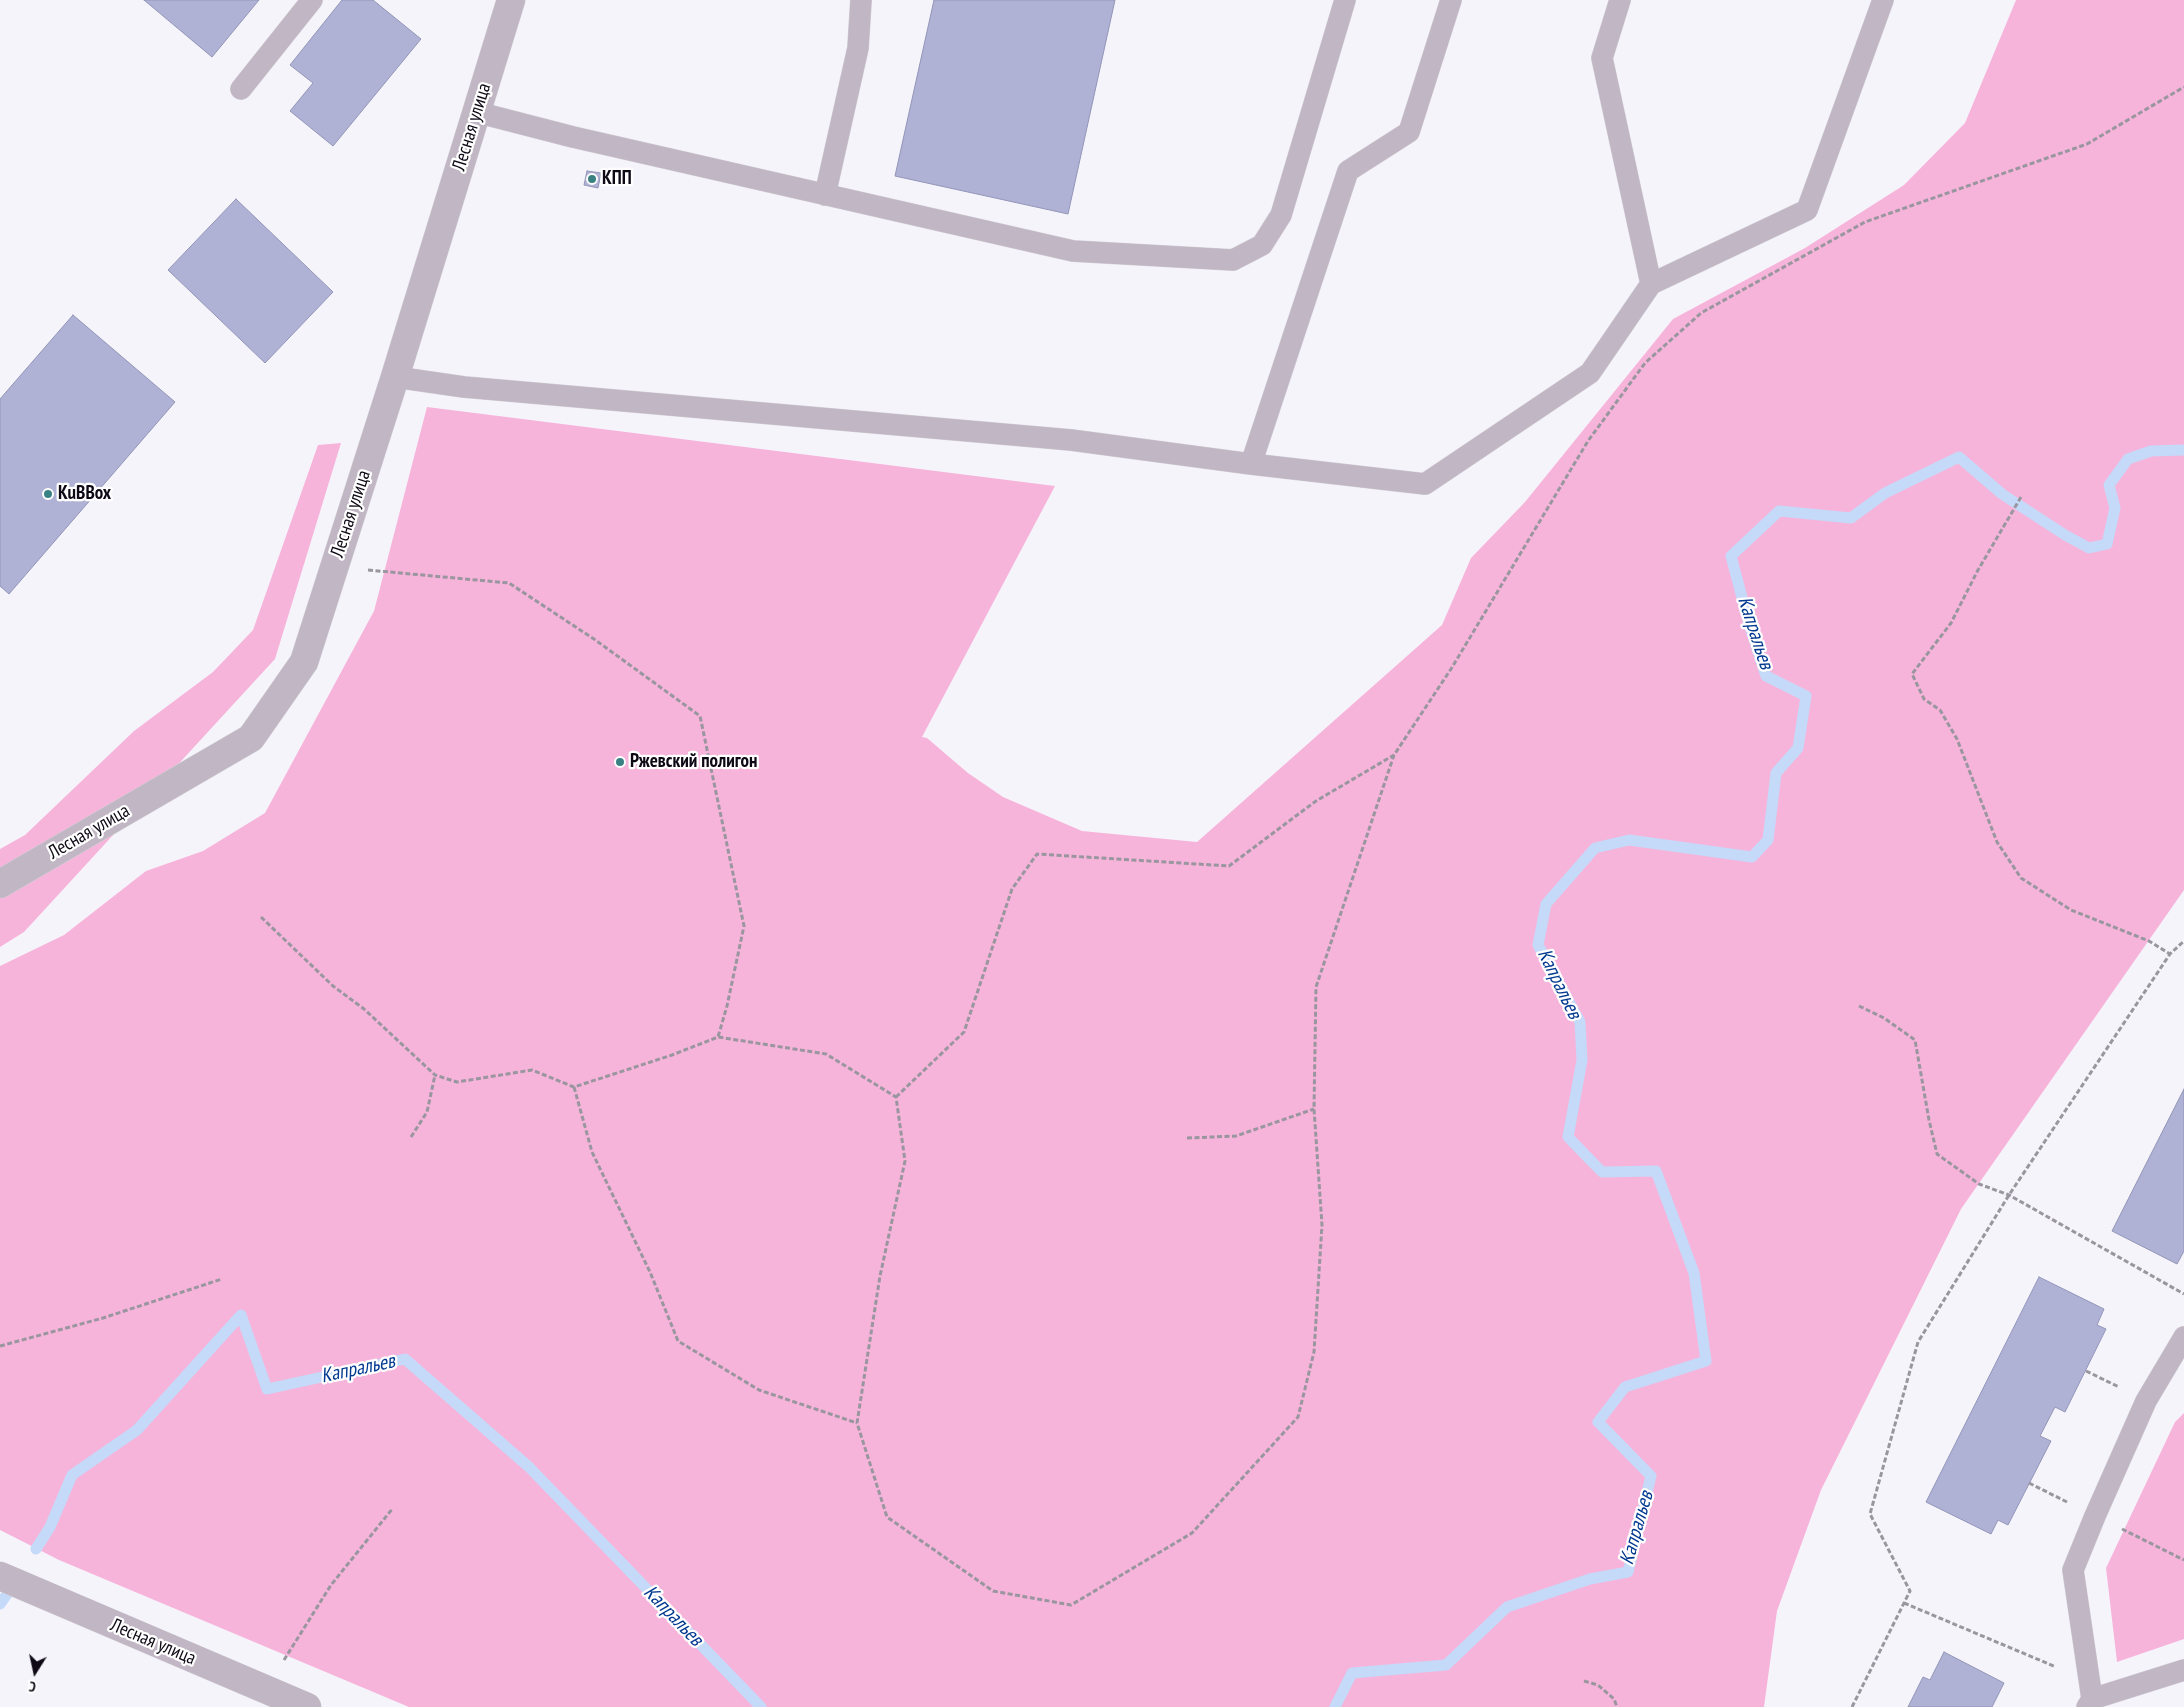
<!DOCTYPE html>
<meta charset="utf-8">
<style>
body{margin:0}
#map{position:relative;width:2184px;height:1707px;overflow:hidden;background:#f6f4fb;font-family:"PT Sans Narrow",sans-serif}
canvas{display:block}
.north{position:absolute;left:10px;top:1647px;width:50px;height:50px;-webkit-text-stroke:4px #fff;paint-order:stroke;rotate:190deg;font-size:14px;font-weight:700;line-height:20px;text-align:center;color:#0e0915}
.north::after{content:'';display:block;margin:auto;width:18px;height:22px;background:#0e0915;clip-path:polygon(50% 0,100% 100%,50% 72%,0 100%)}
</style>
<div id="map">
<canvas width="2184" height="1707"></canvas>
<div class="north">С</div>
</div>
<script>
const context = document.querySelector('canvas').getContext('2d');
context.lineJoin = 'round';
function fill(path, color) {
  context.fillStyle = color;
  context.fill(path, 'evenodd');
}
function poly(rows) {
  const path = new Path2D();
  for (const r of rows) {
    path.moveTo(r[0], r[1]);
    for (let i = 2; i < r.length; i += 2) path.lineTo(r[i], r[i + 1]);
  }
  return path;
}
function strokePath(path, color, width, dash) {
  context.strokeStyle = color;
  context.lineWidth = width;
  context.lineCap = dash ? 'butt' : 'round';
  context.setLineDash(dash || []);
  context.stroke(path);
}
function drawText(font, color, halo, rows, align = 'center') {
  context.font = font + ' "PT Sans Narrow",sans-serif';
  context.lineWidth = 4.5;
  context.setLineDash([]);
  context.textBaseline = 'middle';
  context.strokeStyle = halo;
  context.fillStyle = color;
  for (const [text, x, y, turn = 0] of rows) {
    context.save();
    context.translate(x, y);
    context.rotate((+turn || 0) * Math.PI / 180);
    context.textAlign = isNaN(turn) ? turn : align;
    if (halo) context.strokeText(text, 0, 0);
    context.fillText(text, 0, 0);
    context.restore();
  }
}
const green = poly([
 [2016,0,2184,0,2184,890,1961,1209,1821,1490,1777,1611,1764,1707,409,1707,59,1560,0,1530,0,966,64,935,146,871,203,851,265,813,374,611,427,407,1055,486,922,737,927,738,968,773,1003,797,1082,831,1197,842,1442,625,1471,558,1525,502,1673,319,1805,248,1904,185,1965,123],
 [341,443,275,659,24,932,0,947,0,849,25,835,134,731,213,672,253,630,318,445],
 [2184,1413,2184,1639,2117,1662,2106,1568,2175,1422]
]);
const stream = poly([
 [36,1549,50,1527,72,1475,137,1430,241,1315,267,1389,405,1359,529,1467,761,1707],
 [0,1604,15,1583],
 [1335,1707,1352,1673,1446,1665,1507,1607,1590,1579,1628,1572,1651,1476,1598,1422,1625,1387,1706,1361,1694,1273,1656,1171,1602,1172,1568,1137,1582,1060,1580,1022,1538,945,1546,904,1595,848,1629,840,1752,857,1768,840,1776,773,1798,748,1806,696,1766,676,1749,624,1731,556,1779,511,1851,518,1885,493,1959,457,2002,494,2065,535,2089,548,2107,544,2115,508,2109,485,2128,459,2151,451,2184,450]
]);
const building = poly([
 [144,0,259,0,212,57,144,0],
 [342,0,373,0,421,39,333,146,290,111,313,83,290,65,342,0],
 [934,0,1115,0,1068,214,895,176,934,0],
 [587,171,601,173,598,188,584,185,587,171],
 [236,199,333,292,265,363,168,270,236,199],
 [73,315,175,402,9,594,0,586,0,399,73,315],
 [2184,1089,2184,1251,2177,1264,2112,1231,2184,1089],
 [2039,1277,2104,1309,2097,1325,2106,1329,2065,1412,2055,1407,2040,1436,2051,1441,2008,1525,1998,1520,1991,1534,1926,1502,2039,1277],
 [1944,1652,2004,1683,1992,1707,1908,1707,1923,1677,1930,1680,1944,1652]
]);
const path = poly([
 [2021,497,1978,570,1951,623,1912,674,1924,699,1940,710,1957,739,1997,842,2021,878,2071,910,2149,941,2170,954],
 [368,570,509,583,594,639,700,716,744,926,727,1006,718,1037],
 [261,917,333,986,364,1009,435,1075,457,1082,532,1070,574,1087,672,1055,718,1037,826,1054,896,1097,905,1161,880,1276,857,1423,887,1517,993,1591,1071,1605,1192,1533,1298,1417,1314,1352,1322,1225,1314,1109,1316,987,1394,755,1451,669,1588,441,1645,363,1701,313,1865,222,2087,144,2184,87],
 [1859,1006,1884,1018,1915,1040,1929,1120,1937,1154,1979,1184,2009,1195,2184,1294],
 [574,1087,592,1152,650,1272,678,1341,759,1390,857,1423],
 [896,1097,964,1032,1012,889,1037,854,1229,866,1316,801,1394,755],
 [411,1137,427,1112,435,1075],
 [1187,1138,1236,1136,1314,1109],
 [0,1346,103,1318,222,1279],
 [2086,1371,2119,1387],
 [2029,1483,2067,1502],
 [2122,1529,2184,1560],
 [1904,1603,2056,1667],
 [284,1660,331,1585,393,1508],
 [1584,1681,1598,1685,1614,1699,1617,1707],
 [1852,1707,1910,1591,1870,1514,1918,1342,2009,1195,2170,954,2184,941]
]);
const service = poly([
 [1620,0,1602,58,1651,284],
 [241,89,312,0],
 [476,112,573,137,1073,251,1233,260,1262,245,1281,215,1345,0],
 [825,195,858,48,861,0],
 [395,377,464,387,1071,440,1251,464,1425,484,1590,373,1651,284,1807,210,1883,0],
 [1251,464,1348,171,1409,132,1451,0],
 [2092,1699,2073,1570,2095,1516,2146,1401,2184,1337],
 [2087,1707,2092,1699,2184,1670]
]);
const minor = poly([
 [0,884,251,738,304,662,395,377,511,0],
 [0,1576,307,1707]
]);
const markers = [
 [592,179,5,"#398183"],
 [48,494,5,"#398183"],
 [620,762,5,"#398183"]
];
const streetNames = [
 ["Лесная улица",472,127,-73],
 ["Лесная улица",351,514,-72],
 ["Лесная улица",89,832,-30],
 ["Лесная улица",153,1642,23]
];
const poiNames = [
 ["КПП",602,179],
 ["KuBBox",58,494],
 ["Ржевский полигон",630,762]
];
const waterNames = [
 ["Капральев",1755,633,72],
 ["Капральев",1559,984,64],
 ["Капральев",358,1369,-12],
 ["Капральев",1637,1528,-74],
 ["Капральев",673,1616,46]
];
fill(green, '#f7b4db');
strokePath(stream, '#c5d9f9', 11);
fill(building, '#afb2d5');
strokePath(building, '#9295b7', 1);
strokePath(service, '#d1ced6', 22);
strokePath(minor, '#d1ced6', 29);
strokePath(path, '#99969f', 3, [5, 2.5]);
strokePath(service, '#c1b6c3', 21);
strokePath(minor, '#c1b6c3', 28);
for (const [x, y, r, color] of markers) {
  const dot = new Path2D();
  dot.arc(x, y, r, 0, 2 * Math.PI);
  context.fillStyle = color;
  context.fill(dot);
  strokePath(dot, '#fff', 2);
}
drawText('19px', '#0e0915', '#fff', streetNames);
drawText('bold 19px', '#0e0915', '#fff', poiNames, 'left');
drawText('italic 20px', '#003990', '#fff', waterNames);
</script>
